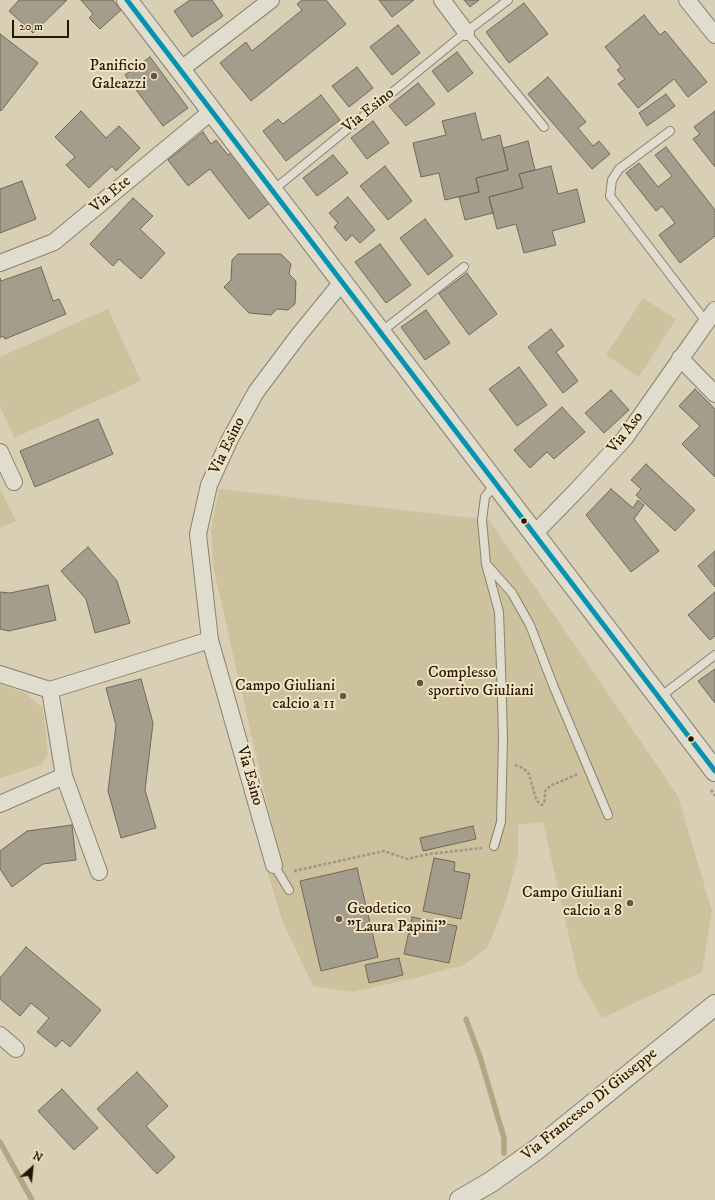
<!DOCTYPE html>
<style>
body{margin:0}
#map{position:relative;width:715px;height:1200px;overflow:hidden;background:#d8cfb5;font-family:"IM FELL DW Pica",serif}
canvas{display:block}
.north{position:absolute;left:12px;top:1148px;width:40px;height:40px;-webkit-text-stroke:3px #efe4c6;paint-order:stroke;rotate:27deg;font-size:11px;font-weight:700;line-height:16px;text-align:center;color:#291500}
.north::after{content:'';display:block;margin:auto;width:14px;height:18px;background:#291500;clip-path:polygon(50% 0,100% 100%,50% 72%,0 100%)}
.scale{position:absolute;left:12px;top:20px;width:57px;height:18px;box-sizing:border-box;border:2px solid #291500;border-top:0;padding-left:5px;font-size:12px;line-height:14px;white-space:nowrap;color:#291500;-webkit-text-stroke:3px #efe4c6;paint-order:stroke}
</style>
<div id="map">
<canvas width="715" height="1200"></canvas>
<div class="north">N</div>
<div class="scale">20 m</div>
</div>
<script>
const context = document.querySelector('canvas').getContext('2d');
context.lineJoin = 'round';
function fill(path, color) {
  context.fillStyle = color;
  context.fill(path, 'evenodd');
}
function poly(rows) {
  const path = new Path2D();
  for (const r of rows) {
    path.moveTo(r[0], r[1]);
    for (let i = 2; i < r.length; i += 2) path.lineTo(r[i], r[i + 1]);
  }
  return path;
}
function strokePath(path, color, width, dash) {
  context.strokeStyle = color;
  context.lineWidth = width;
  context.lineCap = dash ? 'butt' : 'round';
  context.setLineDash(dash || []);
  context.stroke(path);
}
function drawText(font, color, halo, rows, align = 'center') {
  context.font = font + ' "IM FELL DW Pica",serif';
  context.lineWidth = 4;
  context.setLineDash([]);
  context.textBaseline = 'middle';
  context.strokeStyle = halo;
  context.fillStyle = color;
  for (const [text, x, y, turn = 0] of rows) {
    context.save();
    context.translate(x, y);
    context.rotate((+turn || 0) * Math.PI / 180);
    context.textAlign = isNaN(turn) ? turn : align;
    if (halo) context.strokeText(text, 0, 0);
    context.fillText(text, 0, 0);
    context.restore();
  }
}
const green = poly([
 [643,298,676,319,639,377,606,355],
 [108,309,141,381,14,438,0,406,0,357],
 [0,489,16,521,0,528],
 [219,489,489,520,678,796,712,911,702,972,602,1018,578,977,543,822,518,825,518,856,506,901,488,947,464,965,415,978,353,992,313,986,282,920,266,867,281,864,214,571,211,529],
 [0,684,25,693,43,708,48,755,40,765,0,778]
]);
const stream = poly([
 [466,1019,480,1057,504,1138,504,1153],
 [0,1142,32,1200]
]);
const building = poly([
 [19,0,67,0,33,33,9,11,19,0],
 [81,0,113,0,121,10,100,29,89,18,93,14,81,0],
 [190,0,212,0,223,16,192,37,174,11,190,0],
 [302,0,326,0,346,24,251,101,220,63,246,42,252,51,302,10,297,4,302,0],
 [379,0,414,0,392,17,379,0],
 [464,0,479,0,470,7,464,0],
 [524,3,548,34,509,63,486,32,524,3],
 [644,15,660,35,665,31,707,82,688,97,674,79,638,108,618,84,625,79,617,70,621,67,605,47,644,15],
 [398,25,420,53,392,75,370,47,398,25],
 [0,34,38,63,1,111,0,110,0,34],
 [457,52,473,73,448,92,432,71,457,52],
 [150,57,188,108,163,126,125,75,150,57],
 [357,67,373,88,349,107,332,86,357,67],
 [548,77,586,122,578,128,593,146,599,141,610,154,592,169,528,94,548,77],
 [418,83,435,104,406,126,389,106,418,83],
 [666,94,675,106,647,126,639,113,666,94],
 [321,95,340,120,286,161,263,131,278,119,283,124,321,95],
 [81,111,106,138,119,126,140,148,116,171,112,166,89,188,66,165,75,157,55,137,81,111],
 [715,111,715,167,693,139,700,134,694,127,715,111],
 [475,113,482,140,500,135,508,170,476,178,479,192,445,200,439,173,421,177,413,143,446,135,442,121,475,113],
 [373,121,389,143,367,159,351,138,373,121],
 [203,132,211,144,216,140,228,155,232,152,271,202,249,219,210,169,188,186,168,160,203,132],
 [528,141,535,170,519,174,523,188,489,197,493,213,465,220,459,197,479,192,476,178,508,170,503,148,528,141],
 [666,147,715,210,715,236,680,263,659,235,675,223,662,206,656,211,626,173,639,163,658,187,672,176,655,155,666,147],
 [333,155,348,173,317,196,303,178,333,155],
 [385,166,412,201,388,220,360,186,385,166],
 [551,166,558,194,577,189,585,222,552,231,556,245,524,253,516,224,497,229,489,197,523,188,519,174,551,166],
 [22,181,36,219,0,233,0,189,22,181],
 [348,197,375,230,360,243,352,235,346,241,334,227,338,223,329,213,348,197],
 [133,198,153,216,140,229,165,253,141,279,119,259,113,266,90,244,133,198],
 [425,219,453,256,428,275,400,238,425,219],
 [380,244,411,285,386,303,355,262,380,244],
 [238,254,281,254,291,264,289,274,296,281,295,304,288,310,277,309,271,315,249,313,224,287,231,280,232,260,238,254],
 [41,267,53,301,59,299,66,314,5,339,3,336,0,338,0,278,1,281,41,267],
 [467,273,497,314,469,335,439,294,467,273],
 [426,310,450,343,425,360,401,327,426,310],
 [551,329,564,346,556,352,578,381,563,393,528,347,551,329],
 [519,367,547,405,517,426,489,389,519,367],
 [695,389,715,409,715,477,682,444,700,426,679,406,695,389],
 [611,390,629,410,604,433,585,413,611,390],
 [562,407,585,432,554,459,547,452,530,468,514,450,562,407],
 [98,419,113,454,35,487,20,451,98,419],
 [646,464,695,510,675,531,636,495,641,489,631,480,646,464],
 [611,489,633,508,638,500,644,505,634,519,659,551,631,572,586,515,611,489],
 [88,547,117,581,130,623,95,633,86,599,61,571,88,547],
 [715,551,715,587,698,566,715,551],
 [48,585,56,620,9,631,0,629,0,592,10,593,48,585],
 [715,592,715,636,710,640,688,615,715,592],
 [715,669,715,703,698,681,715,669],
 [141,679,153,723,145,790,156,828,121,838,108,791,116,725,106,688,141,679],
 [72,825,76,860,43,864,12,887,0,869,0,851,27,831,72,825],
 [473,826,476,839,423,851,420,838,473,826],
 [434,858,455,862,454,871,470,874,461,919,423,911,434,858],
 [357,868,378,957,321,971,300,881,357,868],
 [412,917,457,926,449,963,404,954,412,917],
 [26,947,101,1010,70,1047,62,1040,56,1047,37,1032,49,1018,31,1003,20,1016,0,999,0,978,26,947],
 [399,958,403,975,369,983,365,965,399,958],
 [137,1072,168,1106,146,1126,175,1157,157,1174,97,1109,137,1072],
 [62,1089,98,1128,74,1150,38,1111,62,1089]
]);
const path = poly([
 [515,765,523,768,529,774,535,796,538,802,542,805,545,800,545,791,550,786,578,774],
 [711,790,715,796],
 [294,871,384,851,407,859,429,854,482,848]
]);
const service = poly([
 [508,0,466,32,544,127],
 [670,131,619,169,612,180,610,196,707,323],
 [272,191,466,32],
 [381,332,464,267],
 [488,566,512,593,530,625,553,685,608,815],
 [660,697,715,655],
 [494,846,501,822,503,738,501,668,499,612,486,564,482,520,485,497,495,484],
 [274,865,289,890]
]);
const minor = poly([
 [442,0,466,32],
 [687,0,715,35],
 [180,70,271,0],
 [0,263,54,242,212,111],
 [680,358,715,394],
 [0,452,14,482],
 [534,534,575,492,625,438,715,310],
 [210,640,274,865],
 [0,674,50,690,64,776,99,872],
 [50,690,210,640,198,534,209,485,230,439,256,392,298,336,342,282],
 [0,804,64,776],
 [0,1035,16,1049]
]);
const tertiary = poly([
 [127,0,715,771],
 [460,1200,491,1182,536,1150,715,1005]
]);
const bus1 = poly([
 [127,0,715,771]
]);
const markers = [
 [154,76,4,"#66563f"],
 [524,521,3.5,"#291500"],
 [420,683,4,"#66563f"],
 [343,696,4,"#66563f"],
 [691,739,3.5,"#291500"],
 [630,903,4,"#66563f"],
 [339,919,4,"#66563f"]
];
const poiNames = [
 ["Panificio",146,67],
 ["Galeazzi",146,85],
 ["Complesso",428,674,"left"],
 ["sportivo Giuliani",428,692,"left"],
 ["Campo Giuliani",335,687],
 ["calcio a 11",335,705],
 ["Campo Giuliani",622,894],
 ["calcio a 8",622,912],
 ["Geodetico",347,910,"left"],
 ["\"Laura Papini\"",347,928,"left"]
];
const streetNames = [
 ["Via Esino",369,111,-39],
 ["Via Ete",111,195,-40],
 ["Via Aso",626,433,-52],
 ["Via Esino",228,446,-64],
 ["Via Esino",249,776,74],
 ["Via Francesco Di Giuseppe",590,1105,-39]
];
fill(green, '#cec19e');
strokePath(stream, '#b5a683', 5.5);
fill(building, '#a49d8b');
strokePath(building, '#716959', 1);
strokePath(service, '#898171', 10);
strokePath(minor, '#898171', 18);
strokePath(tertiary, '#898171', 22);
strokePath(path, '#9d978b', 2.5, [3, 2]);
strokePath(service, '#e0dcce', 8);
strokePath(minor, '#e0dcce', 16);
strokePath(tertiary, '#e0dcce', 20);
strokePath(bus1, '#0693af', 5);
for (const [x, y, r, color] of markers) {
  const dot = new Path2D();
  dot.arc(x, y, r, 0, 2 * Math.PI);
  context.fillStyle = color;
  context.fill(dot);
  strokePath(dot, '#efe4c6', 1.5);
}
drawText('16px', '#291500', '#efe4c6', poiNames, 'right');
drawText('16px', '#291500', '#efe4c6', streetNames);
</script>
